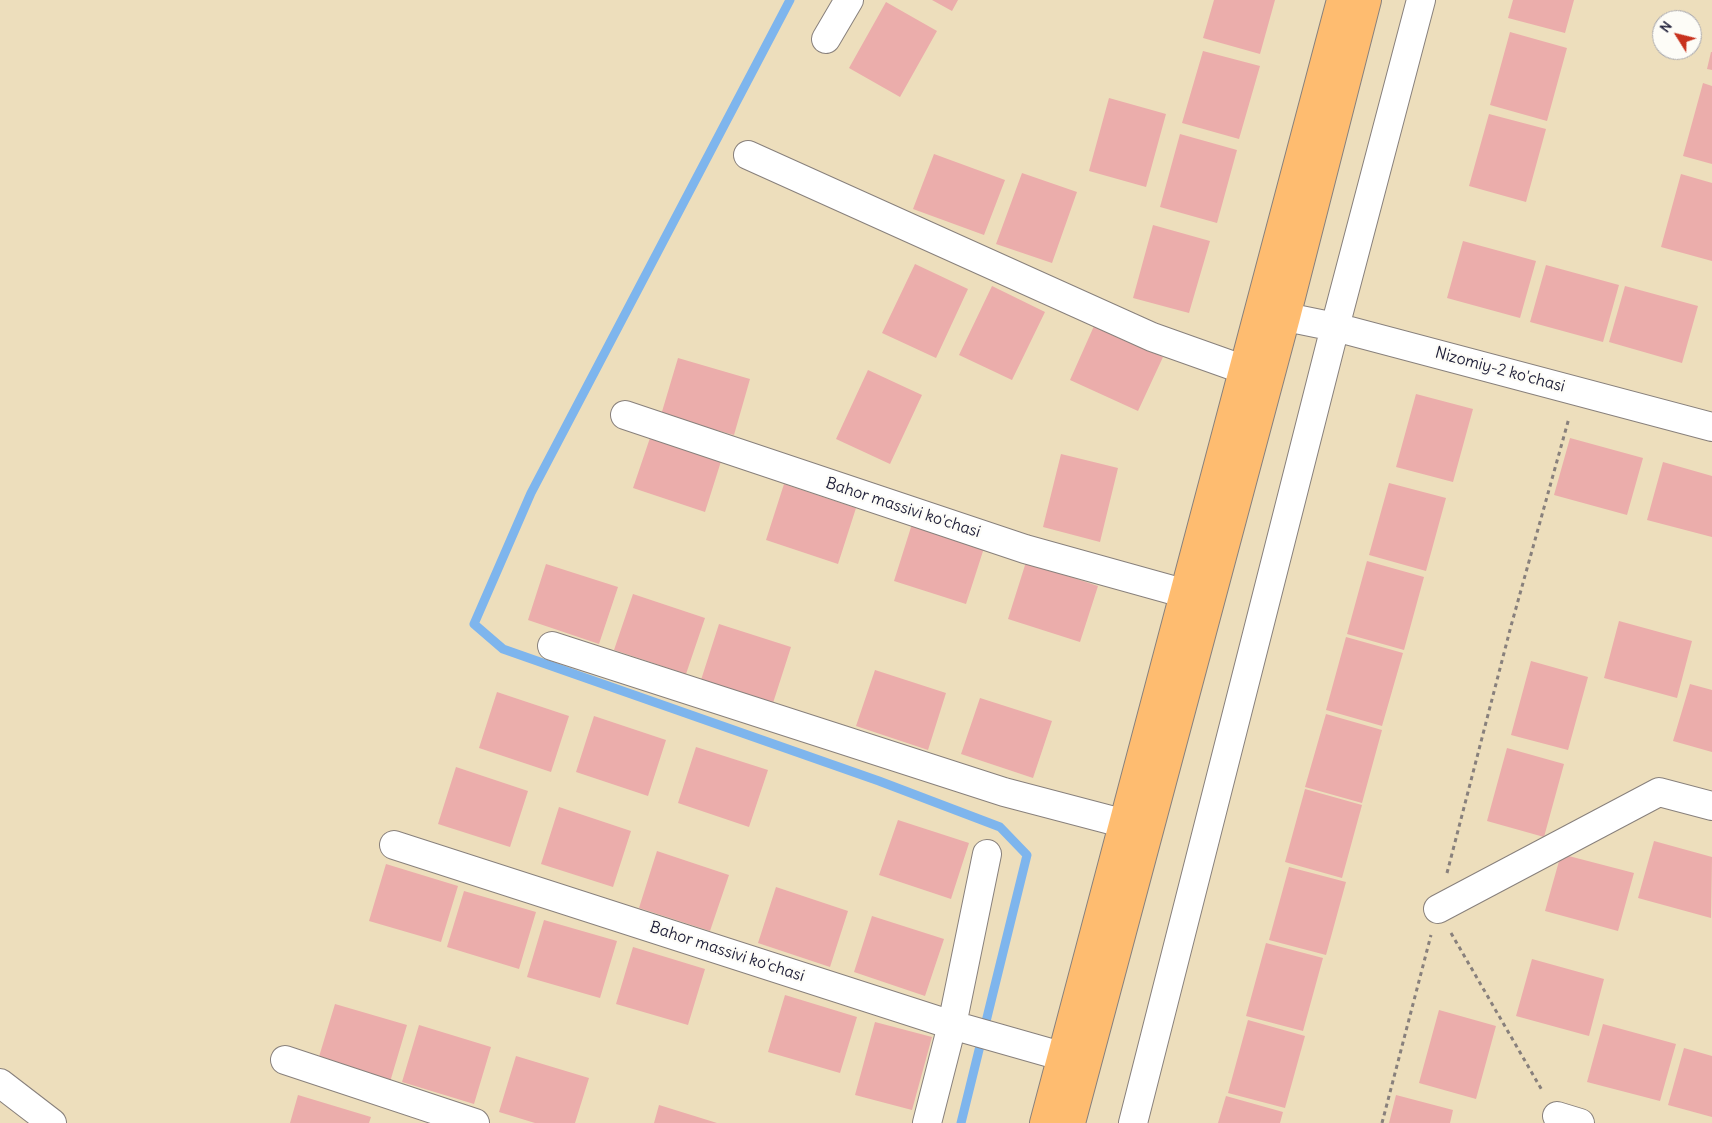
<!DOCTYPE html>
<style>
body{margin:0}
#map{position:relative;width:1712px;height:1123px;overflow:hidden;background:#eddebc;font-family:Delius,sans-serif}
canvas{display:block}
.north{position:absolute;left:1652px;top:10px;width:50px;height:50px;box-sizing:border-box;background:#fdfcf7;border:1px solid #a5a5ac;border-radius:50%;rotate:306deg;font-size:14px;font-weight:700;line-height:20px;text-align:center;color:#22223b}
.north::after{content:'';display:block;margin:auto;width:18px;height:22px;background:#c8321e;clip-path:polygon(50% 0,100% 100%,50% 72%,0 100%)}
</style>
<div id="map">
<canvas width="1712" height="1123"></canvas>
<div class="north">N</div>
</div>
<script>
const context = document.querySelector('canvas').getContext('2d');
context.lineJoin = 'round';
function poly(rows) {
  const path = new Path2D();
  for (const r of rows) {
    path.moveTo(r[0], r[1]);
    for (let i = 2; i < r.length; i += 2) path.lineTo(r[i], r[i + 1]);
  }
  return path;
}
function strokePath(path, color, width, dash) {
  context.strokeStyle = color;
  context.lineWidth = width;
  context.lineCap = dash ? 'butt' : 'round';
  context.setLineDash(dash || []);
  context.stroke(path);
}
function fill(path, color) {
  context.fillStyle = color;
  context.fill(path, 'evenodd');
}
function drawText(font, color, halo, rows, align = 'center') {
  context.font = font + ' Delius,sans-serif';
  context.lineWidth = 4.5;
  context.setLineDash([]);
  context.textBaseline = 'middle';
  context.strokeStyle = halo;
  context.fillStyle = color;
  for (const [text, x, y, turn = 0] of rows) {
    context.save();
    context.translate(x, y);
    context.rotate((+turn || 0) * Math.PI / 180);
    context.textAlign = isNaN(turn) ? turn : align;
    if (halo) context.strokeText(text, 0, 0);
    context.fillText(text, 0, 0);
    context.restore();
  }
}
const stream = poly([
 [790,0,531,493,474,624,503,649,879,781,1000,827,1027,855,961,1123]
]);
const building = poly([
 [932,0,958,0,952,11],
 [1214,0,1275,0,1260,54,1203,38],
 [1513,0,1574,0,1565,33,1508,18],
 [886,2,937,31,900,97,849,68],
 [1510,32,1567,48,1547,121,1490,105],
 [1203,51,1260,66,1239,139,1182,123],
 [1711,52,1712,52,1712,70,1707,69],
 [1703,83,1712,86,1712,164,1683,156],
 [1109,98,1166,114,1146,187,1089,171],
 [1489,114,1546,129,1526,202,1469,186],
 [1180,134,1237,150,1217,223,1160,207],
 [934,154,1005,180,984,235,913,209],
 [1022,173,1077,192,1052,263,996,244],
 [1681,174,1712,183,1712,261,1661,247],
 [1153,225,1210,241,1189,313,1133,298],
 [1463,241,1536,261,1520,318,1447,298],
 [915,264,968,289,936,358,882,333],
 [1546,265,1619,285,1603,342,1530,322],
 [992,286,1045,312,1012,380,959,355],
 [1625,286,1698,306,1682,363,1609,342],
 [1094,326,1163,357,1138,411,1070,380],
 [678,358,750,379,734,435,661,415],
 [868,370,922,395,890,464,836,439],
 [1416,394,1473,409,1453,482,1396,467],
 [652,432,723,455,705,512,633,488],
 [1570,438,1643,458,1627,515,1554,495],
 [1061,454,1118,468,1100,542,1043,527],
 [1663,462,1712,476,1712,537,1647,520],
 [1389,483,1446,498,1426,571,1369,555],
 [784,484,856,508,838,564,766,540],
 [912,524,984,548,966,604,894,581],
 [1367,561,1424,577,1404,650,1347,634],
 [1026,562,1098,586,1080,642,1008,619],
 [546,564,618,587,599,644,528,620],
 [633,594,705,618,686,674,614,650],
 [1619,621,1692,641,1677,698,1604,678],
 [719,624,791,647,773,703,701,680],
 [1346,637,1403,653,1382,726,1326,710],
 [1531,661,1588,677,1568,750,1511,735],
 [875,670,946,693,928,750,856,726],
 [1690,684,1712,690,1712,752,1673,741],
 [497,692,569,716,551,772,479,748],
 [980,698,1052,721,1033,778,961,754],
 [1326,714,1382,730,1362,803,1305,787],
 [594,716,666,740,648,796,576,772],
 [696,747,768,770,749,827,678,803],
 [1507,748,1564,764,1544,837,1487,821],
 [456,767,528,791,510,847,438,824],
 [1305,789,1362,805,1342,878,1285,862],
 [559,807,631,831,613,887,541,864],
 [898,820,969,843,951,899,879,875],
 [1654,841,1712,857,1711,918,1638,898],
 [657,851,729,875,710,931,639,908],
 [1561,854,1634,873,1618,931,1545,911],
 [386,864,458,886,441,942,369,921],
 [1289,867,1346,882,1326,955,1269,940],
 [776,887,848,911,830,967,758,943],
 [464,891,536,912,519,969,447,947],
 [872,916,944,939,925,996,854,972],
 [544,920,617,941,600,998,527,977],
 [1266,943,1323,958,1303,1031,1246,1016],
 [633,947,705,969,688,1025,616,1004],
 [1532,959,1604,979,1589,1036,1516,1016],
 [785,995,857,1017,840,1073,768,1052],
 [335,1004,407,1025,390,1082,318,1060],
 [1439,1010,1496,1026,1476,1099,1419,1083],
 [1248,1020,1305,1036,1285,1108,1228,1093],
 [875,1022,932,1037,912,1110,855,1095],
 [1603,1024,1676,1044,1660,1101,1587,1082],
 [419,1025,491,1047,474,1104,402,1082],
 [1684,1048,1712,1056,1712,1117,1668,1105],
 [516,1056,589,1078,575,1123,535,1123,499,1112],
 [298,1095,371,1117,369,1123,290,1123],
 [1396,1095,1453,1110,1450,1123,1389,1123],
 [1226,1096,1283,1112,1280,1123,1218,1123],
 [659,1105,717,1123,654,1123]
]);
const path = poly([
 [1447,873,1511,626,1569,418],
 [1451,933,1543,1092],
 [1382,1123,1431,935]
]);
const minor = poly([
 [826,39,849,0],
 [748,155,1152,337,1242,369],
 [1286,317,1335,327,1712,427],
 [625,415,1025,549,1183,593],
 [552,646,1004,792,1122,823],
 [394,845,952,1025,1061,1056],
 [1438,909,1659,792,1712,806],
 [285,1060,475,1123],
 [0,1083,52,1123],
 [1557,1116,1580,1123],
 [927,1123,952,1025,987,854],
 [1133,1123,1335,327,1421,0]
]);
const major = poly([
 [1044,1123,1341,0],
 [1071,1123,1286,317,1367,0]
]);
const streetNames = [
 ["Nizomiy-2 ko'chasi",1500,370,15],
 ["Bahor massivi ko'chasi",903,508,18],
 ["Bahor massivi ko'chasi",727,952,18]
];
strokePath(stream, '#7eb5ed', 9);
fill(building, '#ebadab');
strokePath(minor, '#88807c', 30);
strokePath(major, '#88807c', 30);
strokePath(path, '#88807c', 3, [4, 4]);
strokePath(minor, '#fff', 28);
strokePath(major, '#febc70', 28);
drawText('16px', '#22223b', '#fdfcf7', streetNames);
</script>
